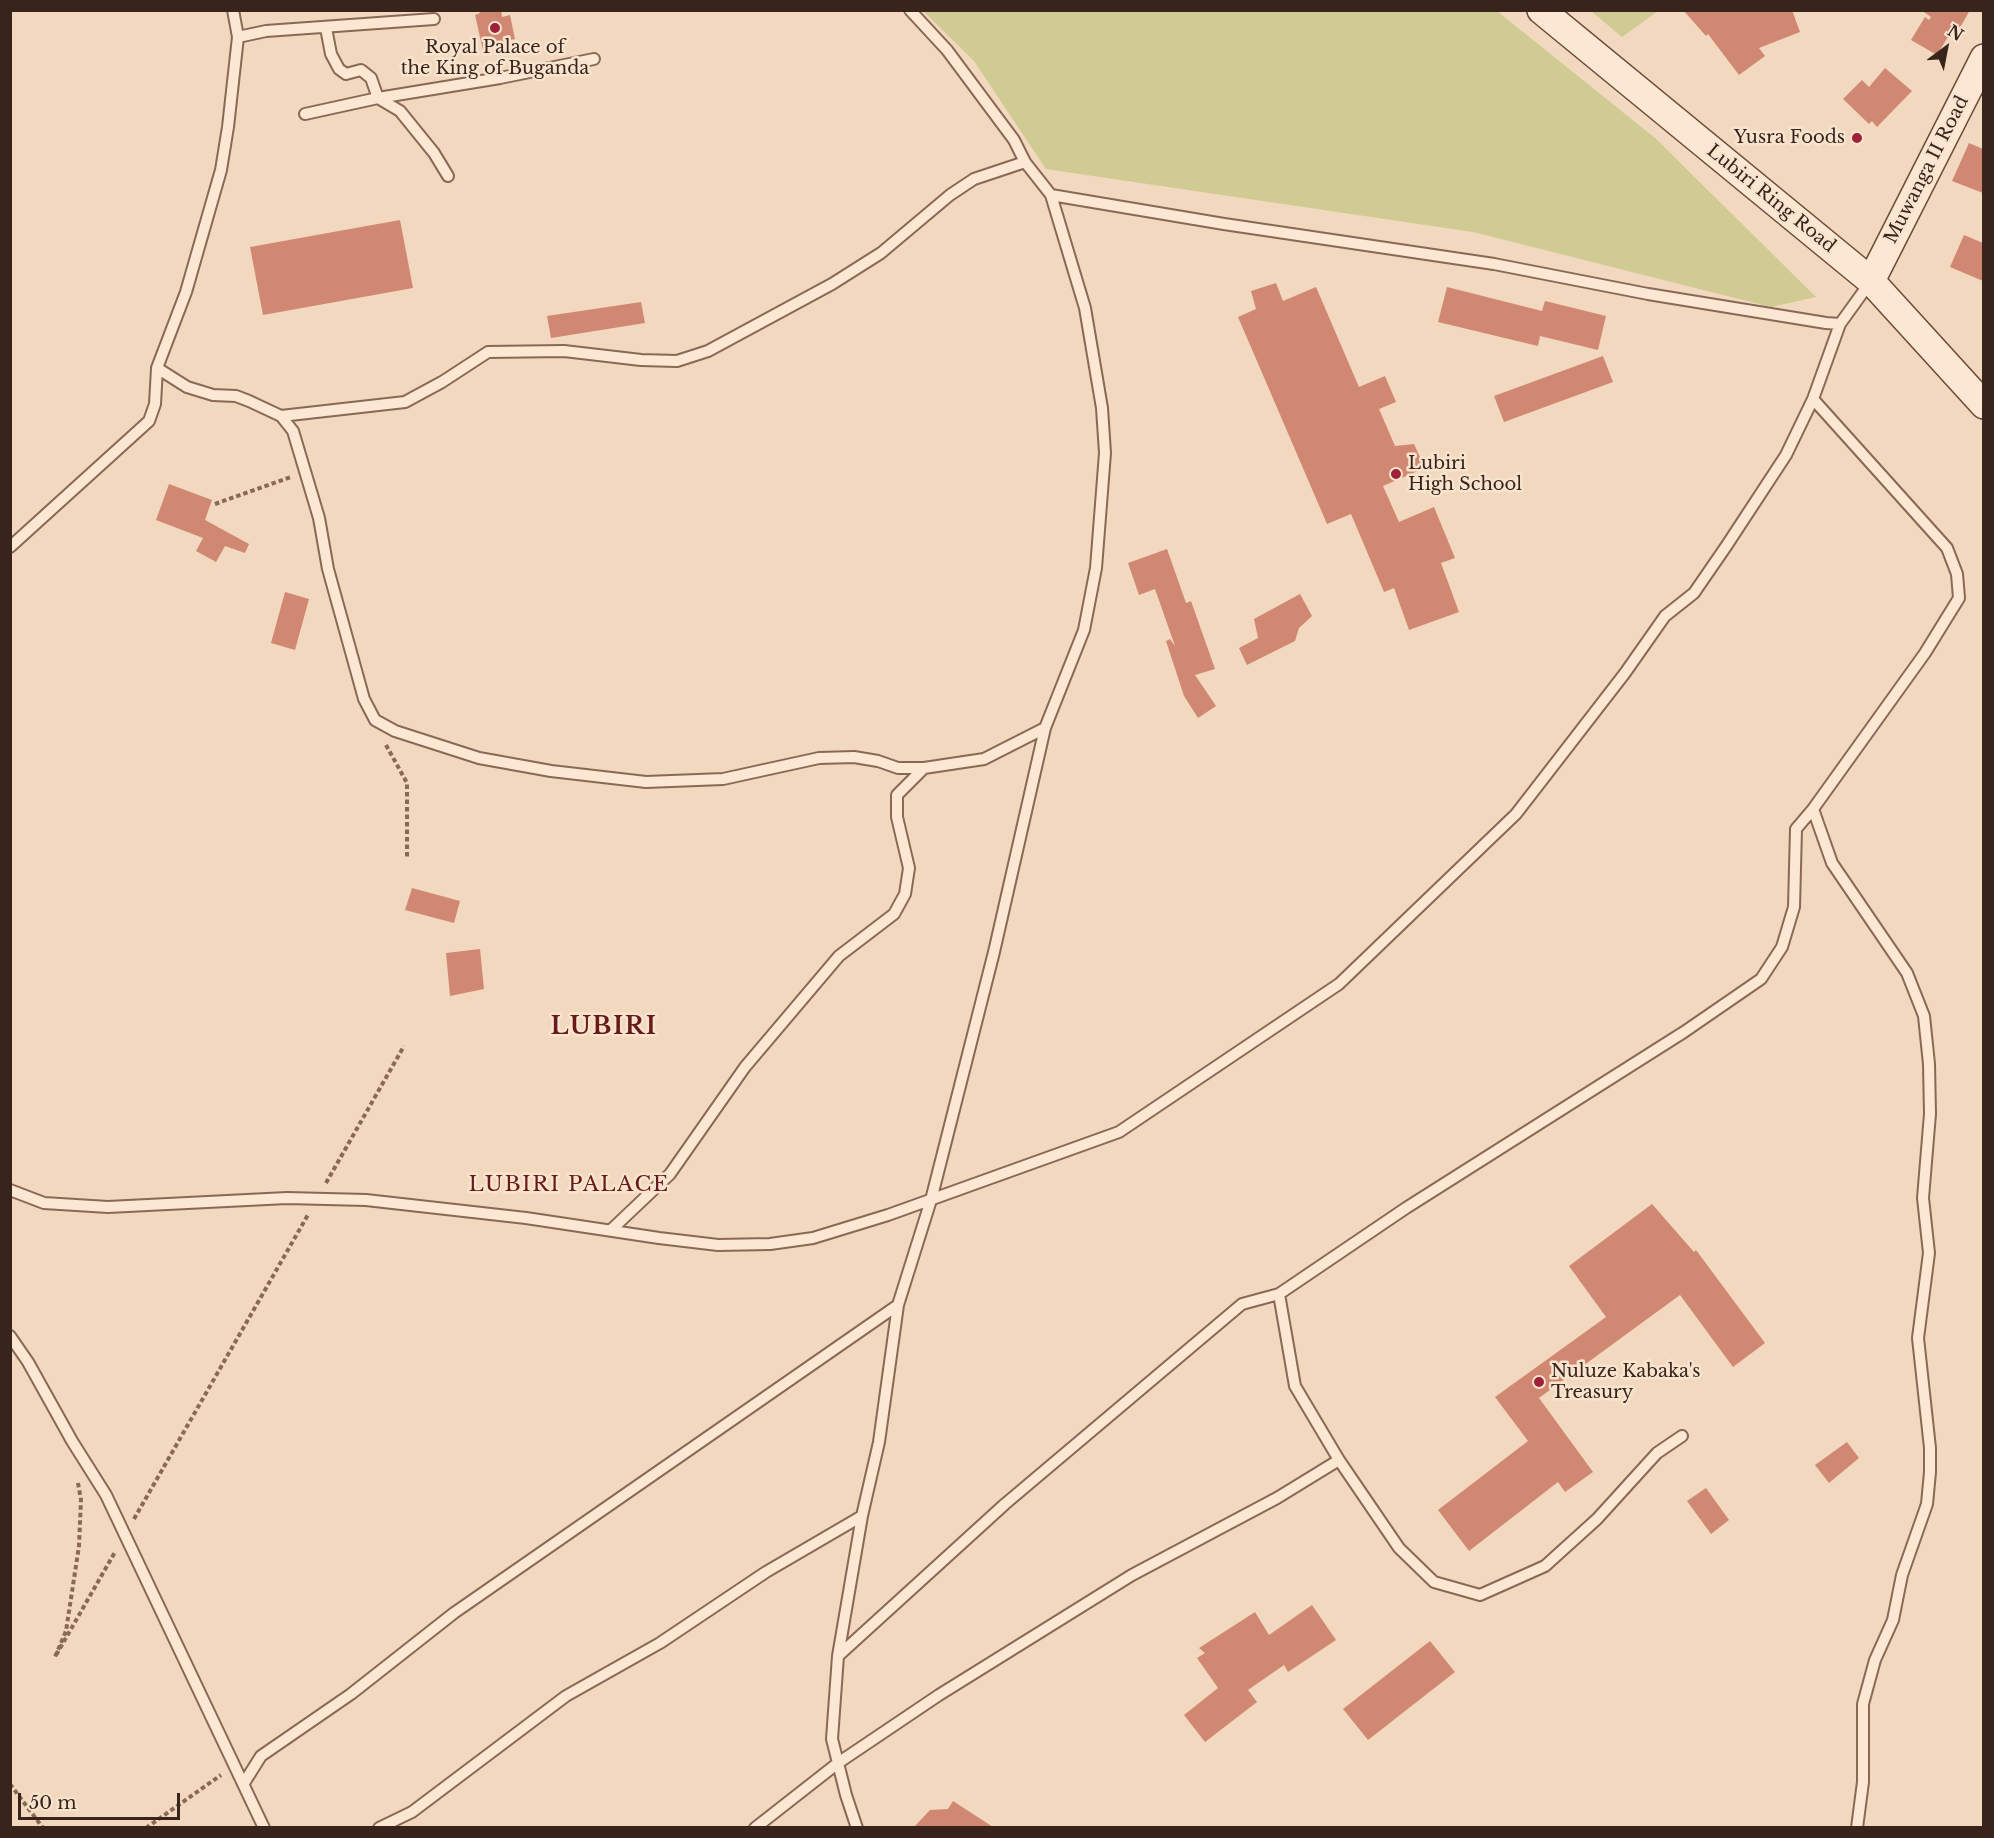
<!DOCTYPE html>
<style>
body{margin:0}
#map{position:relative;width:1994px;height:1838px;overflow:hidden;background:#f1d8be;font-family:"Libre Baskerville",serif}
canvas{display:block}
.frame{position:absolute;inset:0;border:12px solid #39241b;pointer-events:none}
.north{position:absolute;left:1916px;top:18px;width:60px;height:60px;-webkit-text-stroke:4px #f8e4ce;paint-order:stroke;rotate:32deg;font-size:16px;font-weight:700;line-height:24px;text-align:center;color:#39241b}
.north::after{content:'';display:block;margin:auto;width:21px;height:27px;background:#39241b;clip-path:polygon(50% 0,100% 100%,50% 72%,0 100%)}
.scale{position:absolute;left:18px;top:1793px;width:162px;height:27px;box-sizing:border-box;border:3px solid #39241b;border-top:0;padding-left:8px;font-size:18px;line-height:21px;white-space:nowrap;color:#39241b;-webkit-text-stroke:4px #f8e4ce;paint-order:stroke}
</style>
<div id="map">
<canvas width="1994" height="1838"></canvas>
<div class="frame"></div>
<div class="north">N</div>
<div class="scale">50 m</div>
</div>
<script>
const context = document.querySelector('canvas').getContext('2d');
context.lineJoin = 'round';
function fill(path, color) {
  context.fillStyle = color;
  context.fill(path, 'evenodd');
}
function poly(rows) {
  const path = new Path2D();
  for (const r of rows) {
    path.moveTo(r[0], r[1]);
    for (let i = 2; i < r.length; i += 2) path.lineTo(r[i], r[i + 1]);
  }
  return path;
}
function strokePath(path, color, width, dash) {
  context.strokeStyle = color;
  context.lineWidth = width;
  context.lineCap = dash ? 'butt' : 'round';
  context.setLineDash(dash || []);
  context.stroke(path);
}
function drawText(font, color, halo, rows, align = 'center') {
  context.font = font + ' "Libre Baskerville",serif';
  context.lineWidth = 5;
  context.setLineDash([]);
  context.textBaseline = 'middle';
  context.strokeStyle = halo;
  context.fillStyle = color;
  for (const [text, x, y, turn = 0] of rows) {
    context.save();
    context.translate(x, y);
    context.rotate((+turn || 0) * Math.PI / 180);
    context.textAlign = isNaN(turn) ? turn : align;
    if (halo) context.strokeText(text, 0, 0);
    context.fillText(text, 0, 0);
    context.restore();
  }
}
const green = poly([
 [923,11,1497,11,1655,138,1816,297,1771,307,1473,232,1046,169,974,61],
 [1591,11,1658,11,1622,37]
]);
const building = poly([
 [479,10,501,10,502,17,510,15,515,39,498,43,499,47,483,50,475,15,480,13],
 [1683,10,1792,10,1800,32,1759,48,1765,56,1739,75,1708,34,1706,36],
 [1921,10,1970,10,1957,33,1952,30,1937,55,1911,40,1925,17,1929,20,1931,17],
 [1885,68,1912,91,1877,127,1872,121,1869,124,1843,99,1862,80,1869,87],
 [1969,143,1983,149,1983,193,1952,181],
 [400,220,413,288,263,315,250,247],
 [1964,235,1983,243,1983,281,1950,267],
 [1276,283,1283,301,1316,287,1359,387,1385,376,1396,402,1379,409,1395,446,1414,444,1425,468,1383,486,1399,522,1434,507,1455,558,1441,563,1459,612,1409,630,1394,588,1384,592,1351,514,1327,524,1238,317,1256,309,1251,291],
 [1447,287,1542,311,1545,301,1606,316,1598,350,1540,336,1538,346,1438,322],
 [641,302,645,323,551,338,547,316],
 [1603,356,1613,382,1504,422,1494,396],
 [169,484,212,500,205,520,249,544,245,553,225,546,216,562,196,551,203,538,156,520],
 [1167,549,1186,603,1191,601,1215,669,1195,675,1216,706,1198,718,1184,696,1166,641,1170,639,1175,646,1155,589,1139,595,1128,563],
 [285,592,309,599,295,650,271,643],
 [1300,594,1312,616,1299,628,1295,641,1247,665,1239,648,1258,638,1254,619],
 [412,888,460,901,454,923,405,910],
 [480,949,484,989,450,996,446,953],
 [1652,1204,1694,1252,1696,1250,1765,1343,1733,1367,1680,1295,1539,1398,1593,1472,1565,1492,1558,1482,1469,1551,1438,1510,1528,1441,1495,1397,1606,1317,1569,1266],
 [1847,1442,1859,1458,1829,1483,1815,1465],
 [1706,1488,1729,1520,1711,1534,1687,1501],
 [1312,1605,1336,1640,1288,1672,1284,1665,1248,1690,1257,1702,1205,1742,1184,1715,1218,1688,1197,1658,1205,1653,1199,1648,1255,1612,1269,1635],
 [1430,1641,1455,1672,1368,1740,1343,1709],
 [953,1801,993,1827,914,1827,930,1810,948,1809]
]);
const path = poly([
 [215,504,291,477],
 [386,745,407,783,407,858],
 [326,1183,404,1046],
 [78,1483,81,1500,79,1546,66,1631,55,1657,115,1552],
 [134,1519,309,1213],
 [10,1784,43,1828],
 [146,1828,221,1775]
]);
const lane = poly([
 [326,28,331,54,339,69,346,74,361,70,371,78,378,98,400,111,434,153,448,176],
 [238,37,266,31,434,19],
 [305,114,378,98,500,78,594,59],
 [1051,195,1224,224,1494,264,1648,294,1826,323,1840,324],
 [157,368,187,387,213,395,236,396,249,401,281,416,293,431,319,518,328,569,364,699,375,720,395,731,479,758,551,771,646,782,723,779,819,758,854,757,878,761,898,768,924,768,984,759,1045,728],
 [281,416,405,402,442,382,488,352,564,351,641,360,677,361,708,351,832,284,881,253,950,195,974,179,1025,162],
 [10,547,149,421,155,404,157,368,186,292,221,170,228,127,238,37,233,10],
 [1813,809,1832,863,1907,973,1924,1016,1929,1064,1930,1114,1923,1198,1929,1253,1918,1338,1930,1448,1930,1472,1927,1504,1902,1575,1893,1620,1875,1660,1863,1704,1863,1782,1857,1828],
 [10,1190,44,1203,108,1207,287,1198,366,1200,526,1218,659,1238,718,1245,770,1244,813,1238,888,1215,1119,1132,1339,984,1516,814,1625,673,1665,616,1694,593,1727,545,1786,455,1813,399,1840,324,1871,281],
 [611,1230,670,1174,745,1067,839,956,894,914,905,894,909,868,897,817,897,795,924,768],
 [1279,1294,1295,1386,1339,1460,1399,1548,1434,1582,1480,1595,1545,1566,1597,1519,1657,1453,1682,1436],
 [10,1336,28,1362,72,1441,106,1495,264,1828],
 [838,1656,1005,1504,1242,1304,1279,1294,1406,1208,1684,1032,1761,979,1782,947,1794,907,1796,829,1813,809,1925,653,1959,598,1957,574,1947,548,1813,399],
 [244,1783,261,1756,351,1694,454,1613,898,1305],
 [379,1828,412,1812,566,1696,660,1643,766,1572,862,1516],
 [755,1828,838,1763,939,1695,1132,1575,1277,1498,1339,1460],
 [857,1828,846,1795,832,1739,838,1656,862,1516,879,1442,898,1305,931,1200,994,952,1045,728,1084,630,1096,568,1105,453,1102,408,1085,308,1051,195,1025,162,1014,140,947,50,910,10]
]);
const secondary = poly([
 [1541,10,1871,281,1984,405],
 [1871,281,1984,58]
]);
const markers = [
 [495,28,6,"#9d2239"],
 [1857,138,6,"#9d2239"],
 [1396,474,6,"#9d2239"],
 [1539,1382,6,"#9d2239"]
];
const poiNames = [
 ["Royal Palace of",495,48,"center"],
 ["the King of Buganda",495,69,"center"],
 ["Yusra Foods",1845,138,"right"],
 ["Lubiri",1408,464],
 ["High School",1408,485],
 ["Nuluze Kabaka's",1551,1372],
 ["Treasury",1551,1393]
];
const streetNames = [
 ["Muwanga II Road",1927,170,-63],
 ["Lubiri Ring Road",1771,199,39]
];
const quarterNames = [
 ["LUBIRI PALACE",569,1185]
];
const districtNames = [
 ["LUBIRI",604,1027]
];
fill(green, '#cfcb92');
fill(building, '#d18872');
strokePath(lane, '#8a6856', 14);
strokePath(secondary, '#6c4939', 30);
strokePath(path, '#8a6856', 4, [4.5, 3]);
strokePath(lane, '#fbe7d2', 10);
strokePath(secondary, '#fbe7d2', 27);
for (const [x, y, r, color] of markers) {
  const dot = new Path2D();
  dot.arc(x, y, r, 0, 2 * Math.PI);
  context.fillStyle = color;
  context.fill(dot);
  strokePath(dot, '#f8e4ce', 2);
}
drawText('18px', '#39241b', '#f8e4ce', poiNames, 'left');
drawText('18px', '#39241b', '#f8e4ce', streetNames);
context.letterSpacing = '1.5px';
drawText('21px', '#681a18', '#f8e4ce', quarterNames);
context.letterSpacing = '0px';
context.letterSpacing = '1.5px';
drawText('bold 24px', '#681a18', '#f8e4ce', districtNames);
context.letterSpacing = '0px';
</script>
